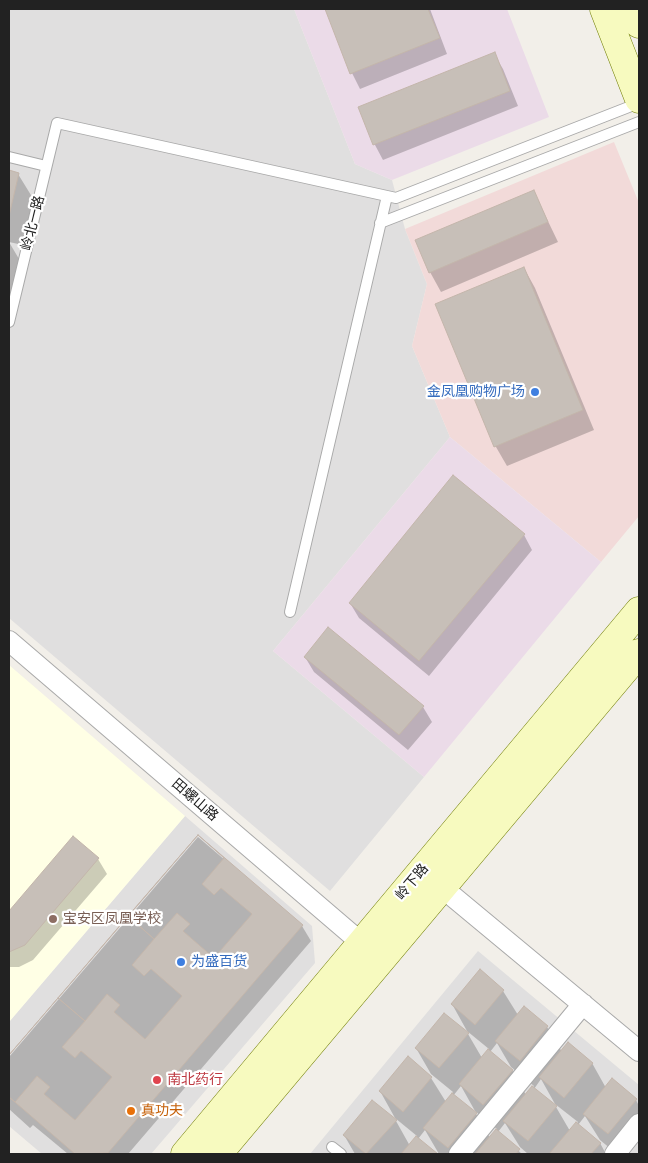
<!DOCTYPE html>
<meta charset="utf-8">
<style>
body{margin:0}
#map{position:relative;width:648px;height:1163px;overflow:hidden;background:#f2efe9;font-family:Mulish,sans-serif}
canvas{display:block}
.frame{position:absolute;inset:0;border:10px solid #222;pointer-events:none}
</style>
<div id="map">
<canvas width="648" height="1163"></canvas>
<div class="frame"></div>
</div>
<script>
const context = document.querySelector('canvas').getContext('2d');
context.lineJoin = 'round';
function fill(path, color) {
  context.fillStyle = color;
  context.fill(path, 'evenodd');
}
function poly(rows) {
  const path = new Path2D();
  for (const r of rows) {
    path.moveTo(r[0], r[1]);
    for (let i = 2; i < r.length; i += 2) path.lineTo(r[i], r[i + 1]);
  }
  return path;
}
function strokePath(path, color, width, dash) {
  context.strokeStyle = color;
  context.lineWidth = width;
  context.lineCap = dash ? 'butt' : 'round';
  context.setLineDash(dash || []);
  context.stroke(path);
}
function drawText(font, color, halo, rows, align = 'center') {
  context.font = font + ' Mulish,"Noto Sans SC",sans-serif';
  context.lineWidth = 4.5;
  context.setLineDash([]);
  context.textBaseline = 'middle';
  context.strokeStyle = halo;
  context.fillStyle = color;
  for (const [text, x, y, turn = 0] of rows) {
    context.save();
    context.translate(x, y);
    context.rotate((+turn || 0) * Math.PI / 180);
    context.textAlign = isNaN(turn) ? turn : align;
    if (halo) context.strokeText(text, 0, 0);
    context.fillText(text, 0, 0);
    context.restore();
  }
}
const residential = poly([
 [9,9,294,9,355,164,392,180,405,229,427,284,412,346,450,437,273,651,424,777,330,891,9,618],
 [185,816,312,926,315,963,151,1154,42,1154,9,1126,9,1022],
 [478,951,639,1085,639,1154,310,1154]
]);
const commercial = poly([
 [614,142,639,203,639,516,601,562,450,437,412,346,427,284,405,229]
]);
const industrial = poly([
 [294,9,507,9,549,117,392,180,355,164],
 [450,437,601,562,424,777,273,651]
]);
const education = poly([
 [9,665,185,816,9,1022]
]);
const shadow = poly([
 [326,9,430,9,447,54,360,89,352,73],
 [494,54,503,69,518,106,383,160,375,145,360,108],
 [9,171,18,174,34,200,23,245,9,242,19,259,9,302],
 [534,192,558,242,441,292,430,272],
 [524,268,535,288,594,430,507,466,496,447,437,305],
 [524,535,532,550,429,676,359,618,350,603],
 [305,657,423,707,432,722,408,750,314,672],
 [73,837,98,859,107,874,33,960,19,967,9,967,9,913],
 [198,837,302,926,311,941,128,1154,68,1154,33,1125,30,1128,9,1109,9,1057],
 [503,991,518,1015,524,1007,547,1027,562,1052,592,1063,606,1088,636,1100,639,1106,639,1140,628,1154,617,1154,600,1140,585,1116,578,1125,600,1143,606,1154,528,1154,520,1147,505,1123,498,1132,522,1154,439,1154,425,1130,418,1139,436,1154,355,1154,344,1135,396,1121,410,1146,417,1136,395,1118,380,1091,431,1078,446,1102,453,1092,431,1074,416,1048,468,1034,482,1058,489,1049,467,1031,452,1004],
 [497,1043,511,1067,534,1086,526,1095,512,1070,490,1052],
 [541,1079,555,1104,578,1122,570,1131,556,1107,534,1089],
 [461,1086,475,1111,497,1129,490,1138,476,1114,453,1096]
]);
const building = poly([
 [325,9,428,9,440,38,350,74,325,9],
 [495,52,510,91,373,145,358,107,495,52],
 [9,170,19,173,9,216,9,170],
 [534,190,548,222,429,273,415,240,534,190],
 [524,267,583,410,494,447,435,304,524,267],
 [453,475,525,534,419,661,349,603,453,475],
 [328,627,424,706,399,735,304,657,328,627],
 [198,835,303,925,108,1153,75,1154,9,1097,9,1055,198,835],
 [198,835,224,858,202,884,214,895,221,888,252,914,214,958,183,931,190,924,177,913,154,939,128,916,198,835],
 [73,836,99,858,25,945,9,952,9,911,73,836],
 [128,916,154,939,132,965,144,976,151,969,182,996,145,1039,114,1012,120,1005,107,994,85,1021,58,998,128,916],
 [480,969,504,990,475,1025,451,1004,480,969],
 [58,998,85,1021,62,1047,75,1058,81,1051,112,1077,75,1120,44,1094,50,1087,37,1076,15,1102,9,1097,9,1055,58,998],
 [524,1006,548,1026,520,1061,495,1041,524,1006],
 [444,1013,469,1033,439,1068,415,1048,444,1013],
 [568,1042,593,1063,564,1098,539,1077,568,1042],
 [488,1049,513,1070,483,1105,459,1084,488,1049],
 [408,1056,432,1077,403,1112,379,1091,408,1056],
 [612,1078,637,1099,608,1134,583,1114,612,1078],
 [532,1086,557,1106,528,1141,503,1121,532,1086],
 [452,1093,477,1113,448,1148,423,1128,452,1093],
 [372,1100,397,1120,366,1154,343,1135,372,1100],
 [576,1122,601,1143,591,1154,549,1154,576,1122],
 [496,1129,520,1149,516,1154,475,1154,496,1129],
 [416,1136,438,1154,401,1154,416,1136]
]);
const lane = poly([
 [9,157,46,166],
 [380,223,639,122],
 [9,322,57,123,396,198,639,103],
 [290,612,387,196],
 [332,1147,341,1154]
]);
const street = poly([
 [9,641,372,952],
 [433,880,639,1051],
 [459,1154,583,1004],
 [615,1154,639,1124]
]);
const secondary = poly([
 [604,9,639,99],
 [633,9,639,24],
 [185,1154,639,611],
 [218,1154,639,653]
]);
const markers = [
 [535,392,5,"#3f7fe0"],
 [53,919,5,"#8d6e63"],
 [181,962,5,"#3f7fe0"],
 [157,1080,5,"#e0444e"],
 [131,1111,5,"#e8710a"]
];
const streetNames = [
 ["岭北一路",33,223,-76],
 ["田螺山路",195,800,41],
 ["岭下路",412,882,-50]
];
const shopNames = [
 ["金凤凰购物广场",525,392],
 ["为盛百货",191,962,"left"]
];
const educationNames = [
 ["宝安区凤凰学校",63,919]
];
const healthNames = [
 ["南北药行",167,1080]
];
const foodNames = [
 ["真功夫",141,1111]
];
fill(residential, '#e0dfdf');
fill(commercial, '#f2dad9');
fill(industrial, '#ebdbe8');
fill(education, '#ffffe5');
fill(shadow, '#0003');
fill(building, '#c7bfb8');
strokePath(building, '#c4b6ab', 1);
strokePath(lane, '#a9a9a9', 12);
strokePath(street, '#a9a9a9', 22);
strokePath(secondary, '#707d05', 29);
strokePath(lane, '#fff', 10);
strokePath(street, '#fff', 20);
strokePath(secondary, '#f7fabf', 28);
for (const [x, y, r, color] of markers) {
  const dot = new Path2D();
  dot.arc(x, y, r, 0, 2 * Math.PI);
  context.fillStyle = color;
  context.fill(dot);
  strokePath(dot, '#fff', 2);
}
drawText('14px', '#222', '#fff', streetNames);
drawText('14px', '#366cbe', '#fff', shopNames, 'right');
drawText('14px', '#785e54', '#fff', educationNames, 'left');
drawText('14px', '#be3a42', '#fff', healthNames, 'left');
drawText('14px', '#c56008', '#fff', foodNames, 'left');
</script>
